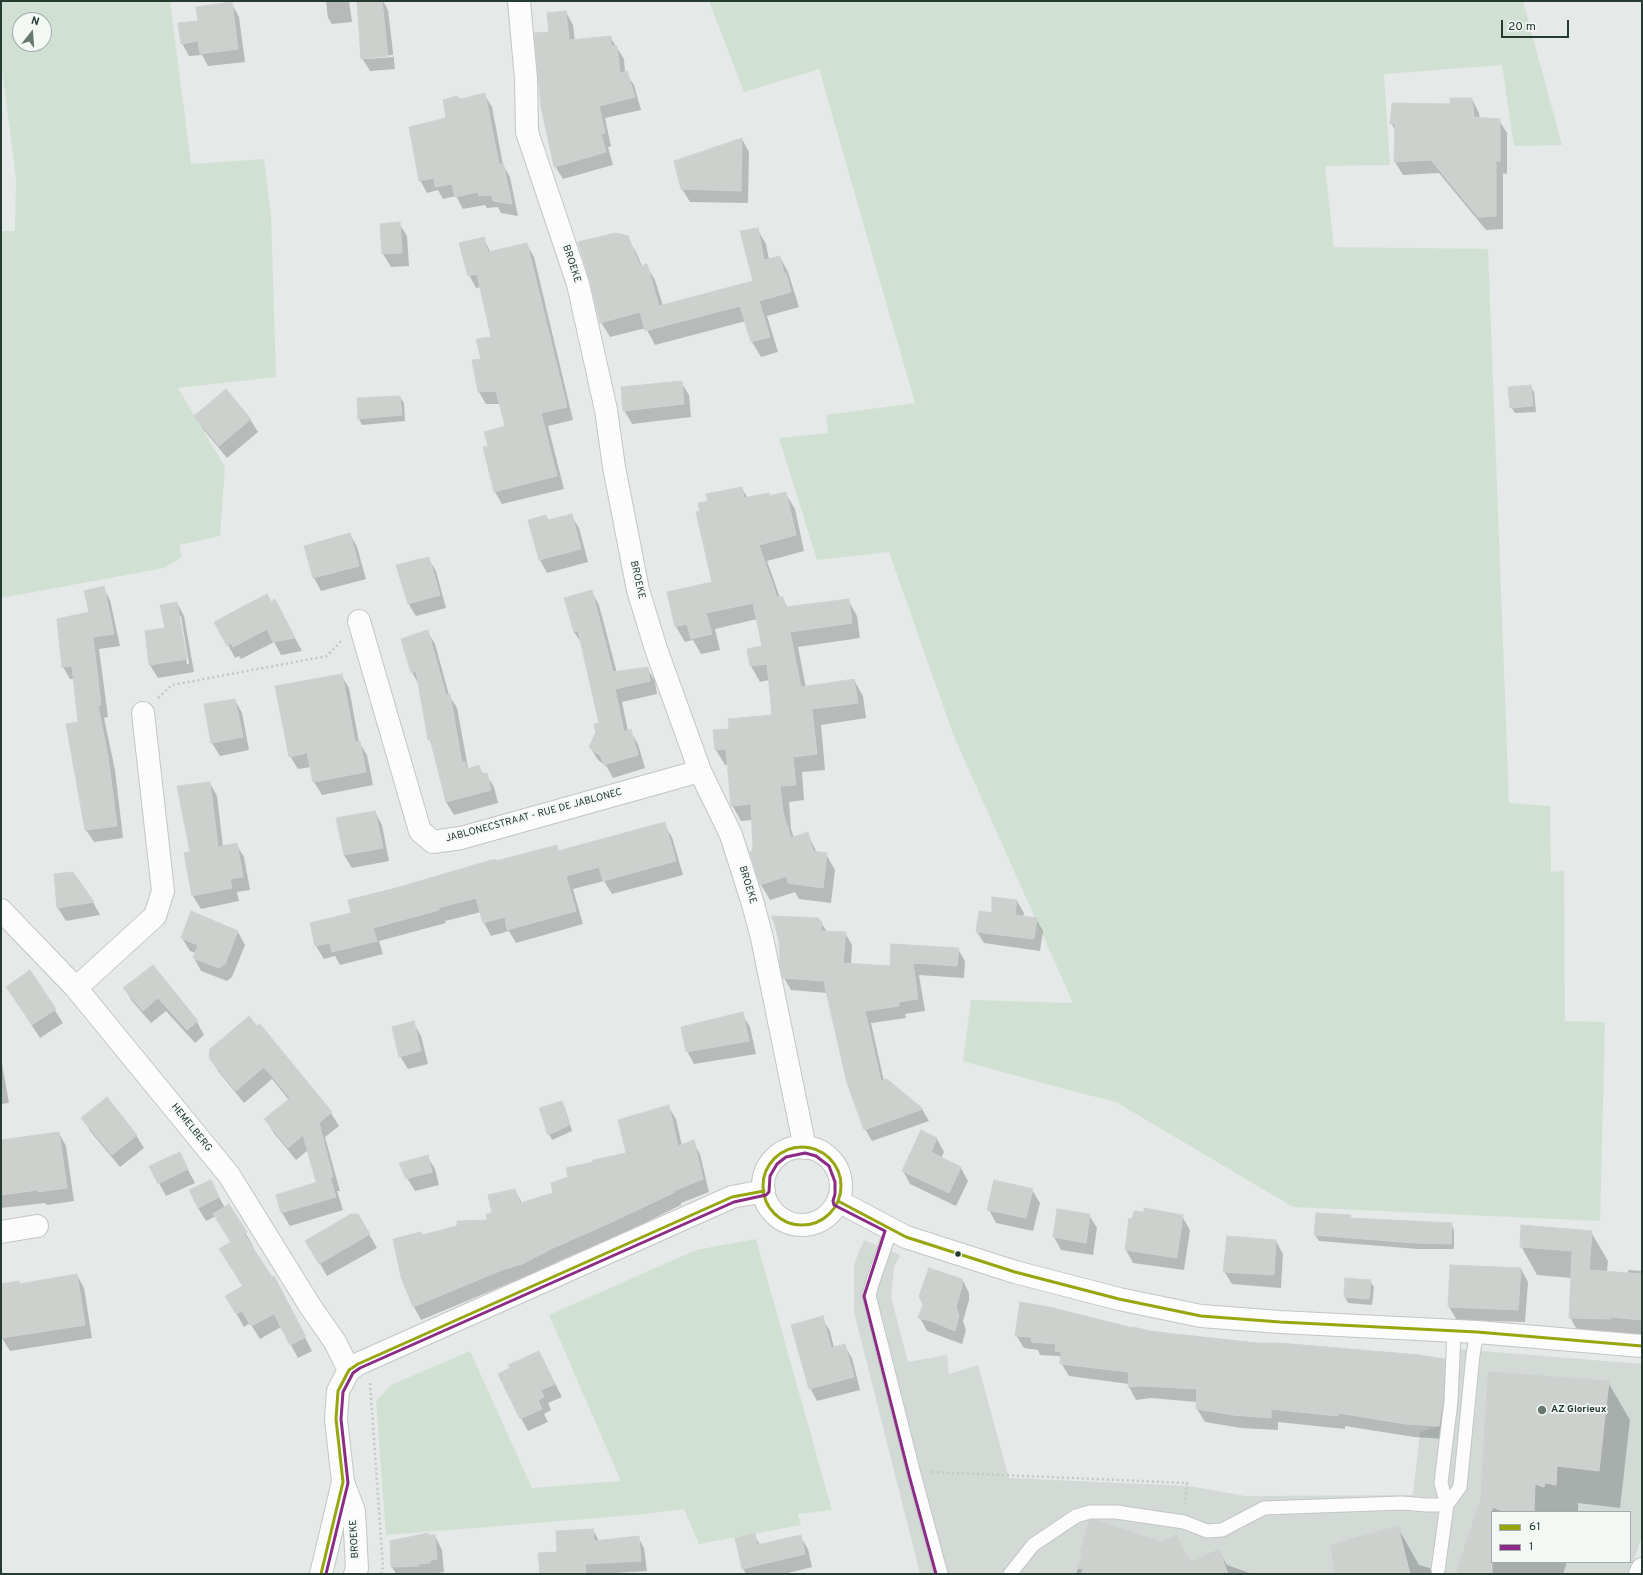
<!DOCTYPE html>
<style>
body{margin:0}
#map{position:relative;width:1643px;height:1575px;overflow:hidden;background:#e5e9e7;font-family:Overpass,sans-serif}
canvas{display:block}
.frame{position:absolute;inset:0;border:2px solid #243b32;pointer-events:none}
.legend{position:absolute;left:1491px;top:1511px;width:140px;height:52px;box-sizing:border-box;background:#f3f8f5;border:1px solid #a0aca7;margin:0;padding:5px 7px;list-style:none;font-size:12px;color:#243b32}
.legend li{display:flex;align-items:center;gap:8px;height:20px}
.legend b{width:20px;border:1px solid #a0aca7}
.north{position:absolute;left:12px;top:12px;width:40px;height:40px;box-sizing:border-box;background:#f3f8f5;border:1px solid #a0aca7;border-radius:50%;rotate:17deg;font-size:11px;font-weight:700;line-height:16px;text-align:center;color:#243b32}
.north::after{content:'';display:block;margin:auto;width:14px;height:18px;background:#687871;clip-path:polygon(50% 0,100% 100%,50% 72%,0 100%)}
.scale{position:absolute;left:1501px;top:20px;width:68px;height:18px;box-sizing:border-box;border:2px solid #243b32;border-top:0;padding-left:5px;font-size:12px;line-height:14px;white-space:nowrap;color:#243b32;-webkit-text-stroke:3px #f3f8f5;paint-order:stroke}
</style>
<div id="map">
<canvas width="1643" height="1575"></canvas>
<div class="frame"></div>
<ul class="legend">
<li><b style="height:5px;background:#97a50f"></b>61</li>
<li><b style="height:5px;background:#8c2b87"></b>1</li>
</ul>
<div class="north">N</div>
<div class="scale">20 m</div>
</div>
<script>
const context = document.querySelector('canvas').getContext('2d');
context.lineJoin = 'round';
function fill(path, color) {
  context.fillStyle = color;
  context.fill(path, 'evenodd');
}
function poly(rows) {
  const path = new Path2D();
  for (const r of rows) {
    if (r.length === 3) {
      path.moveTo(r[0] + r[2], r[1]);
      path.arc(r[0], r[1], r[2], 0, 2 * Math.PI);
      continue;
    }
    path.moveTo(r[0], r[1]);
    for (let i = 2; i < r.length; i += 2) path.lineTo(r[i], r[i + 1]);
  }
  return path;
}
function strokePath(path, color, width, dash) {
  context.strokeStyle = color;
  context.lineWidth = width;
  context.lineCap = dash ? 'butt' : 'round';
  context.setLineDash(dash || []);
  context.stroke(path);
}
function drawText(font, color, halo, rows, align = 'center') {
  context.font = font + ' Overpass,sans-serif';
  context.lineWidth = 3.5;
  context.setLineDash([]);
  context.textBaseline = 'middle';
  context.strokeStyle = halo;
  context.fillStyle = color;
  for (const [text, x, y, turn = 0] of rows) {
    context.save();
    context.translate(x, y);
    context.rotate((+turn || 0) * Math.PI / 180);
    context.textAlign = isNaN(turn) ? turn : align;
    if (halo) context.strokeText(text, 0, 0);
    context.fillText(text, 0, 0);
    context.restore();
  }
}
const built = poly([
 [864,1240,900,1255,894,1268,891,1297,908,1362,947,1355,949,1374,978,1365,1009,1478,1189,1486,1245,1496,1413,1495,1420,1432,1439,1426,1445,1393,1448,1359,1446,1348,1642,1364,1642,1536,1629,1574,920,1574,854,1312,854,1264],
 [1492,1512,1630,1512,1630,1562,1492,1562]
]);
const green = poly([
 [1,1,170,1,191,164,264,159,271,214,276,377,178,388,225,467,220,536,179,545,182,557,164,568,1,598,1,231,15,231,16,178,1,62],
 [20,20,44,20,44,44,20,44],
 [709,1,1523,1,1562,145,1514,146,1502,65,1384,74,1390,165,1325,166,1334,247,1488,249,1509,803,1550,806,1551,872,1564,871,1565,1021,1605,1022,1600,1221,1293,1207,1116,1102,1068,1090,963,1061,971,1000,1073,1003,953,734,889,552,817,560,779,438,828,433,826,415,915,403,819,69,744,92],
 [756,1239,832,1510,798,1514,801,1525,699,1544,684,1509,636,1515,386,1535,376,1401,391,1385,470,1351,532,1488,621,1481,549,1315,696,1250]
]);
const shadow = poly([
 [326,1,349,1,352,22,332,24,328,18],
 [358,1,383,1,388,10,395,69,370,71,362,58],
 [393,55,393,57,367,59,367,57],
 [232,4,239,17,245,62,208,66,202,55,189,56,182,43,199,21],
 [566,12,573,25,575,41,610,37,624,59,625,73,626,73,634,85,641,110,605,118,611,146,608,147,613,165,563,179,555,166,550,33],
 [484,94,492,107,503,165,510,177,518,216,501,213,498,207,487,208,485,205,463,209,456,196,443,199,438,190,427,193,420,180,448,119],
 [1472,99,1479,113,1480,119,1499,120,1507,133,1507,174,1503,173,1503,229,1486,230,1439,173,1403,175,1395,162,1396,132,1391,123],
 [742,139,749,152,748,203,690,202,682,189],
 [399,223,407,236,409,266,391,267,383,254],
 [757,229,766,244,769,259,780,257,788,272,799,307,767,316,778,352,761,357,752,342,746,321,655,345,646,328,610,337,601,322,627,237,636,252,642,266,646,265,655,280,663,306,755,282],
 [484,239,491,253,527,245,534,257,573,420,548,426,564,489,502,504,495,492,489,447,506,427,500,404,486,404,479,392,482,359,492,338,481,287,476,288,469,275],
 [681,382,689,395,691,417,632,424,624,410],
 [1530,386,1534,392,1536,412,1515,413,1511,407],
 [400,397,404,403,405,421,362,425,359,419,358,399],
 [195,416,250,419,258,432,227,458,203,429],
 [741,488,748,498,770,497,786,494,795,509,804,551,767,561,780,598,782,598,788,608,848,600,857,616,860,638,798,647,806,688,854,680,863,696,866,718,821,725,825,770,802,772,804,800,789,802,791,829,794,838,808,834,817,853,826,854,835,870,831,903,799,899,795,892,770,900,761,885,751,852,754,851,753,820,741,821,731,803,728,765,725,765,716,750,773,715,769,680,760,682,751,666,748,650,763,647,757,619,715,629,720,650,701,654,693,640,685,642,676,627,713,583,701,512,709,502],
 [571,515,579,528,588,562,547,573,540,560,530,520,546,516,549,521],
 [350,534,357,547,366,579,321,591,314,578,305,547],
 [428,558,436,571,446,608,416,616,408,603],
 [103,587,110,600,120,646,99,649,108,717,104,718,115,770,123,838,94,842,86,830,67,725,79,723,75,679,70,679,63,667,58,619,90,613],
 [592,592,599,605,617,673,647,668,655,681,657,694,622,702,628,731,630,731,638,744,645,768,613,778,607,767,598,760,590,747,601,724,582,644,574,632],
 [177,603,184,616,194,672,158,678,150,665,146,632,166,629],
 [179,616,181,616,189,664,187,664],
 [271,603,282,614,302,651,281,655,274,642,241,659,239,656,235,658,228,645],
 [427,631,435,644,449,695,457,708,468,768,469,770,479,767,484,775,486,774,494,787,498,803,454,815,446,802,432,745,429,739,419,685,412,672],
 [341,675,349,688,359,742,367,755,373,785,322,795,314,782,311,767,298,769,290,756],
 [235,700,242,713,249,750,220,756,212,743,205,705],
 [210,783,217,796,223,847,236,844,244,857,250,890,237,892,239,901,201,909,193,896,186,854,191,853],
 [375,812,382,825,389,861,352,868,344,855],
 [664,824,672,837,683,875,612,894,604,881,573,889,583,924,516,943,509,931,491,936,484,923,481,912,445,921,446,923,379,941,383,954,340,965,335,956,324,959,316,946,352,914,496,862,556,846,559,852],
 [73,873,93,902,100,915,66,921,58,908],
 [993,898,1017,901,1024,913,1023,917,1036,919,1043,931,1040,951,984,943,977,932,993,914],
 [819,919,827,932,845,933,852,945,851,965,890,967,958,949,965,961,964,978,919,975,925,1011,905,1014,906,1018,871,1023,884,1081,887,1080,922,1109,929,1121,872,1141,865,1129,827,993,791,990,784,978],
 [238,932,245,945,232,977,227,981,201,971,194,958,196,953,190,951,182,938],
 [153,966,197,1022,204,1035,195,1043,166,1011,151,1023,132,1001,124,988],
 [30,972,63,1023,40,1038,7,987],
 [742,1014,750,1027,756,1054,694,1064,687,1051],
 [413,1022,421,1036,428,1064,408,1069,400,1056],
 [260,1025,331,1113,339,1126,325,1137,340,1191,337,1191,343,1210,290,1226,282,1213,317,1183,308,1150,296,1160,273,1132,266,1119,289,1100,272,1079,244,1103,218,1071,210,1057],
 [1,1058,9,1103,1,1104],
 [561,1102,565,1108,572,1131,552,1140,549,1134],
 [668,1106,676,1119,682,1146,693,1142,700,1154,709,1192,681,1203,681,1205,620,1235,561,1260,527,1277,510,1283,421,1320,414,1307,402,1277,422,1236,488,1221,515,1190,522,1203,554,1193,628,1154],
 [83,1118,136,1135,144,1148,120,1167,90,1131],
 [922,1132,937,1139,944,1152,941,1158,961,1168,968,1181,956,1206,910,1184,903,1171],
 [59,1133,66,1146,74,1201,47,1205,45,1203,1,1208,1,1141],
 [179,1153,195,1183,166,1196,159,1183],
 [427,1156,435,1169,439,1185,415,1191,407,1178],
 [210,1181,225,1208,229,1205,253,1246,251,1247,271,1278,274,1277,312,1351,298,1358,281,1327,260,1339,250,1323,244,1327,227,1297,243,1287,228,1263,232,1242,216,1216,206,1221,198,1208],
 [1032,1190,1040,1203,1033,1231,996,1223,989,1210],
 [358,1215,377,1248,327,1276,307,1241],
 [1089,1215,1097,1228,1093,1255,1061,1250,1054,1237],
 [1182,1216,1190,1230,1184,1270,1133,1263,1126,1250],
 [1350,1216,1351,1219,1451,1224,1454,1230,1454,1249,1418,1249,1319,1241,1315,1235],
 [1591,1232,1608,1261,1607,1272,1628,1274,1628,1270,1642,1271,1642,1347,1586,1346,1570,1317,1572,1278,1537,1275,1521,1246],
 [1276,1241,1283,1254,1281,1288,1232,1284,1224,1271],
 [1451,1266,1521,1269,1528,1282,1525,1322,1457,1320,1449,1307],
 [77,1275,84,1288,92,1338,10,1351,2,1338,1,1330,1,1285,18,1282,20,1284],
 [962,1279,969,1293,969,1300,963,1321,966,1330,962,1344,927,1331,920,1318],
 [1370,1281,1374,1287,1372,1305,1348,1303,1345,1297],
 [822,1318,830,1331,834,1348,844,1345,852,1358,860,1390,817,1401,810,1388],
 [1150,1332,1257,1344,1444,1360,1452,1373,1447,1439,1414,1437,1345,1426,1345,1429,1278,1422,1278,1430,1241,1428,1205,1422,1197,1409,1197,1402,1151,1398,1136,1400,1129,1387,1129,1384,1069,1376,1061,1363,1061,1359,1059,1356,1040,1355,1038,1350,1024,1348,1016,1335],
 [539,1352,562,1397,548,1403,551,1410,544,1414,548,1422,528,1431,521,1418],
 [1608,1382,1630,1420,1620,1508,1578,1503,1578,1512,1492,1512,1492,1562,1567,1562,1563,1574,1457,1574,1482,1498],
 [1398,1528,1419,1565,1430,1568,1433,1574,1337,1574],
 [593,1530,599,1541,638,1537,644,1548,647,1571,598,1574,541,1574,558,1553],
 [427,1534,429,1536,435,1536,442,1550,444,1572,438,1573,438,1574,396,1574,392,1567],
 [754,1534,760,1545,800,1536,808,1549,812,1567,784,1574,746,1574,743,1569,736,1538],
 [1175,1537,1191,1563,1218,1550,1227,1565,1252,1574,1076,1574,1083,1556,1081,1553,1162,1543]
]);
const building = poly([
 [357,1,382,1,388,56,361,59,357,1],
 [232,2,238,49,200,54,198,41,181,44,178,23,198,21,196,7,232,2],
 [566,11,569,40,611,36,611,46,617,46,620,73,627,71,635,97,599,106,605,133,601,134,606,152,554,167,541,107,534,33,549,32,547,13,566,11],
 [485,93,499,165,503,163,512,204,493,201,491,195,479,196,478,192,455,197,452,184,435,187,434,178,419,181,409,127,446,118,443,100,456,96,461,99,485,93],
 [1450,98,1472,98,1474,117,1500,119,1500,161,1496,161,1496,216,1478,217,1431,160,1394,162,1395,124,1390,124,1392,103,1450,104,1450,98],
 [742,138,741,191,681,189,674,161,742,138],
 [400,222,402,253,382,254,380,224,400,222],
 [758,228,764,260,780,256,784,273,786,273,791,292,759,301,770,337,751,342,740,306,645,331,640,312,600,323,590,281,578,242,616,233,628,236,640,266,647,264,659,306,753,281,740,231,758,228],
 [484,237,488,252,527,243,567,407,541,413,557,476,494,492,483,447,488,446,484,432,505,426,496,391,478,392,472,360,481,359,476,339,491,337,477,274,468,276,459,243,484,237],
 [682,381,684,404,623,411,621,387,682,381],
 [1531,385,1533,406,1510,408,1508,387,1531,385],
 [226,389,251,419,219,446,194,416,226,389],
 [400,396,402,415,358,419,357,398,400,396],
 [742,487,744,498,769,493,770,496,786,492,796,535,759,545,777,597,783,597,785,607,849,599,852,623,790,632,801,687,854,679,858,703,812,709,817,754,793,757,796,785,780,786,783,812,791,838,808,832,813,851,827,853,823,888,788,883,787,876,760,885,750,852,753,850,751,804,731,806,726,749,715,750,713,730,729,729,728,719,772,715,767,664,750,666,747,649,762,646,753,603,706,613,712,634,691,639,687,624,675,627,667,592,712,582,696,512,700,511,698,503,708,501,706,494,742,487],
 [572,514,581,549,539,560,528,520,546,515,548,520,572,514],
 [350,533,359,566,313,578,304,546,350,533],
 [429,557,440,595,408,604,396,565,429,557],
 [104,586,114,634,93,637,101,705,98,705,108,757,117,826,85,830,66,724,78,722,72,666,62,667,57,619,89,612,84,591,104,586],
 [592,590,613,672,648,667,650,681,615,689,624,732,631,729,638,755,604,765,600,755,594,752,589,747,596,732,594,724,599,723,578,631,574,632,564,598,592,590],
 [267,594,271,602,275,599,295,638,273,642,267,629,233,647,231,643,227,646,214,622,267,594],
 [177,602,187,659,149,665,145,631,165,628,160,605,177,602],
 [428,630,446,695,450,694,462,763,465,762,467,769,479,765,482,774,487,773,491,790,446,802,430,739,428,740,416,671,411,673,401,639,428,630],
 [342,674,355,742,360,741,366,772,313,782,307,753,289,757,275,686,342,674],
 [235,699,243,737,211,743,204,704,235,699],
 [210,782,218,847,237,843,243,877,230,879,232,888,192,896,184,853,190,852,177,786,210,782],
 [375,811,383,848,344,855,336,818,375,811],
 [665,822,676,861,603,881,599,867,566,876,576,911,507,930,505,917,483,923,476,898,438,908,439,910,373,928,377,941,332,952,330,943,315,946,310,923,351,913,348,900,396,888,495,859,496,861,557,845,558,851,665,822],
 [73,872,94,902,57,908,54,874,73,872],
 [992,897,1017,900,1015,915,1037,918,1034,939,976,932,979,911,992,913,992,897],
 [191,911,238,931,225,964,219,968,193,958,198,945,181,938,191,911],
 [772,916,819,918,819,921,822,921,821,931,846,932,843,963,890,966,891,944,959,948,957,966,913,963,918,999,899,1002,899,1006,865,1011,881,1081,887,1079,923,1109,864,1130,847,1083,825,987,825,981,783,978,780,965,779,940,772,916],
 [153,965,198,1021,187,1030,158,998,143,1011,123,988,153,965],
 [30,970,56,1009,32,1025,6,987,30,970],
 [743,1012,749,1041,686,1052,681,1027,743,1012],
 [249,1016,257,1026,260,1024,332,1112,319,1123,333,1177,316,1182,303,1135,288,1148,264,1119,290,1098,264,1067,236,1091,209,1058,210,1049,249,1016],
 [414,1021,421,1051,399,1057,392,1027,414,1021],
 [107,1097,137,1135,112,1155,81,1118,107,1097],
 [562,1101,569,1125,548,1135,539,1108,562,1101],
 [669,1105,678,1146,694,1140,703,1179,674,1191,675,1192,612,1222,553,1248,522,1264,502,1270,413,1307,401,1277,393,1239,421,1232,422,1235,457,1226,457,1221,487,1220,486,1214,492,1213,488,1195,515,1189,520,1203,553,1193,551,1183,568,1177,566,1168,593,1162,593,1160,626,1153,618,1120,669,1105],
 [921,1130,937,1138,931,1152,961,1167,949,1193,902,1171,921,1130],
 [59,1132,67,1188,38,1192,38,1190,1,1195,1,1140,59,1132],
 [180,1152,188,1169,158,1184,149,1166,180,1152],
 [428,1155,432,1172,406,1179,399,1163,428,1155],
 [330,1178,336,1197,281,1213,276,1195,330,1178],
 [211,1180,219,1197,198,1208,189,1190,211,1180],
 [994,1180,1033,1189,1026,1218,987,1210,994,1180],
 [229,1204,247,1232,230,1241,213,1214,229,1204],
 [1144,1208,1183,1215,1177,1258,1125,1250,1129,1218,1132,1219,1134,1211,1144,1212,1144,1208],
 [1057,1209,1090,1214,1086,1243,1053,1237,1057,1209],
 [1316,1213,1351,1215,1350,1218,1452,1223,1451,1244,1414,1243,1314,1235,1316,1213],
 [351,1214,358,1214,370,1234,319,1264,305,1241,351,1214],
 [1521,1225,1592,1231,1589,1270,1642,1274,1642,1320,1611,1317,1611,1319,1569,1318,1572,1251,1520,1247,1521,1225],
 [244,1234,272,1277,274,1276,306,1337,290,1345,274,1314,251,1326,242,1311,236,1314,225,1296,243,1286,219,1249,244,1234],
 [1227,1236,1276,1240,1274,1275,1223,1272,1227,1236],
 [1450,1265,1521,1268,1518,1310,1448,1307,1450,1265],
 [929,1268,962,1279,962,1286,956,1307,959,1316,955,1331,931,1321,918,1318,923,1305,919,1296,929,1268],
 [77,1274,85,1325,1,1338,1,1284,19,1281,19,1284,77,1274],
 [1345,1278,1371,1280,1369,1299,1344,1297,1345,1278],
 [1020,1302,1049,1307,1133,1328,1133,1327,1150,1331,1166,1333,1257,1343,1280,1343,1419,1355,1445,1359,1443,1400,1439,1426,1406,1424,1338,1413,1338,1416,1271,1409,1271,1418,1233,1415,1196,1409,1197,1389,1143,1386,1128,1387,1129,1372,1060,1364,1061,1352,1055,1351,1056,1344,1032,1342,1031,1337,1015,1336,1020,1302],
 [823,1316,831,1348,845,1344,854,1377,809,1389,791,1325,823,1316],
 [539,1351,555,1384,541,1390,544,1397,538,1400,542,1409,520,1419,498,1374,510,1368,508,1365,539,1351],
 [1488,1372,1609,1381,1599,1471,1557,1466,1556,1485,1545,1483,1544,1487,1535,1484,1534,1512,1506,1512,1492,1507,1492,1574,1456,1574,1481,1498,1488,1372],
 [1095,1520,1162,1542,1176,1535,1190,1563,1219,1549,1228,1574,1081,1574,1083,1569,1077,1568,1082,1554,1080,1553,1089,1521,1095,1520],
 [1398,1526,1410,1574,1336,1574,1330,1545,1398,1526],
 [593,1529,594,1541,639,1536,641,1561,585,1564,586,1574,540,1574,538,1553,557,1552,556,1531,593,1529],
 [428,1533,428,1535,435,1535,437,1559,431,1560,430,1563,418,1564,419,1566,391,1567,390,1541,428,1533],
 [755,1533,757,1545,801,1535,805,1554,742,1569,735,1538,755,1533]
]);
const path = poly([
 [158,698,172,685,327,656,341,641],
 [370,1383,383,1567,381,1574],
 [932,1472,1187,1483,1185,1505]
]);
const service = poly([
 [891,1229,873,1281,869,1295,914,1474,941,1574],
 [1447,1505,1460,1487,1473,1355,1477,1332],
 [1438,1570,1447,1505,1441,1483,1451,1401,1454,1331],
 [1010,1574,1033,1545,1076,1516,1090,1512,1116,1512,1184,1522,1207,1531,1222,1530,1264,1508,1402,1503,1427,1505,1447,1505]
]);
const minor = poly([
 [519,1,526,79,527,132,578,284,606,410,614,467,638,590,656,649,700,771,731,835,753,904,762,938,805,1148],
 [359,621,420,831,433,842,461,838,700,771],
 [1,910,76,988,229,1175,310,1306,335,1342,349,1370],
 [76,988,155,916,163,891,143,713],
 [802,1186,39],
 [838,1201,906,1237,1015,1272,1119,1299,1201,1316,1280,1322,1477,1332,1642,1346],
 [1,1232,37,1226],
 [349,1370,358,1364,732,1197,764,1191],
 [349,1370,338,1391,336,1419,343,1482,354,1511,357,1568,355,1574],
 [321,1574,343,1482]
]);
const tertiary = poly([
 [1640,1574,1642,1569]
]);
const bus1 = poly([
 [802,1186,39],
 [838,1201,906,1237,1015,1272,1119,1299,1201,1316,1280,1322,1477,1332,1642,1346],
 [349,1370,358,1364,732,1197,764,1191],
 [321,1574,343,1482,336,1419,338,1391,349,1370]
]);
const bus2 = poly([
 [326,1574,348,1483,341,1419,343,1392,353,1373,360,1368,734,1202,766,1195,769,1192,770,1176,777,1164,786,1157,805,1153,816,1156,829,1166,835,1182,835,1194,833,1201,834,1205,885,1231,864,1296,909,1475,936,1574]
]);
const markers = [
 [958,1254,3.5,"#243b32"],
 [1542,1410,5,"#687871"]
];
const streetNames = [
 ["BROEKE",571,264,72],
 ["BROEKE",637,580,77],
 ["JABLONECSTRAAT - RUE DE JABLONEC",534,816,-15],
 ["BROEKE",747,885,73],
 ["HEMELBERG",191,1128,51],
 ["BROEKE",355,1539,-93]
];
const poiNames = [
 ["AZ Glorieux",1551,1410]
];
fill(built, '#d3dad6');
fill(green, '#d0e1d3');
fill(shadow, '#0003');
fill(building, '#ccd1ce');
strokePath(building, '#ced2d0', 1);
strokePath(service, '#c2c6c4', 15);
strokePath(minor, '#c2c6c4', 24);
strokePath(tertiary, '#c2c6c4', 24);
strokePath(path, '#c2c9c5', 2.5, [2, 3]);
strokePath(service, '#fbfcfb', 13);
strokePath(minor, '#fbfcfb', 22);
strokePath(tertiary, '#fbfcfb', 22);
strokePath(bus1, '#97a50f', 3);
strokePath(bus2, '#8c2b87', 3);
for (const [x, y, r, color] of markers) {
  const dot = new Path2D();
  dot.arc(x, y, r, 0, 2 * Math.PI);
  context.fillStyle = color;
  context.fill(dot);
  strokePath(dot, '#f3f8f5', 1.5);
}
drawText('10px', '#243b32', '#f3f8f5', streetNames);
drawText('bold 10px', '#243b32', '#f3f8f5', poiNames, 'left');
</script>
